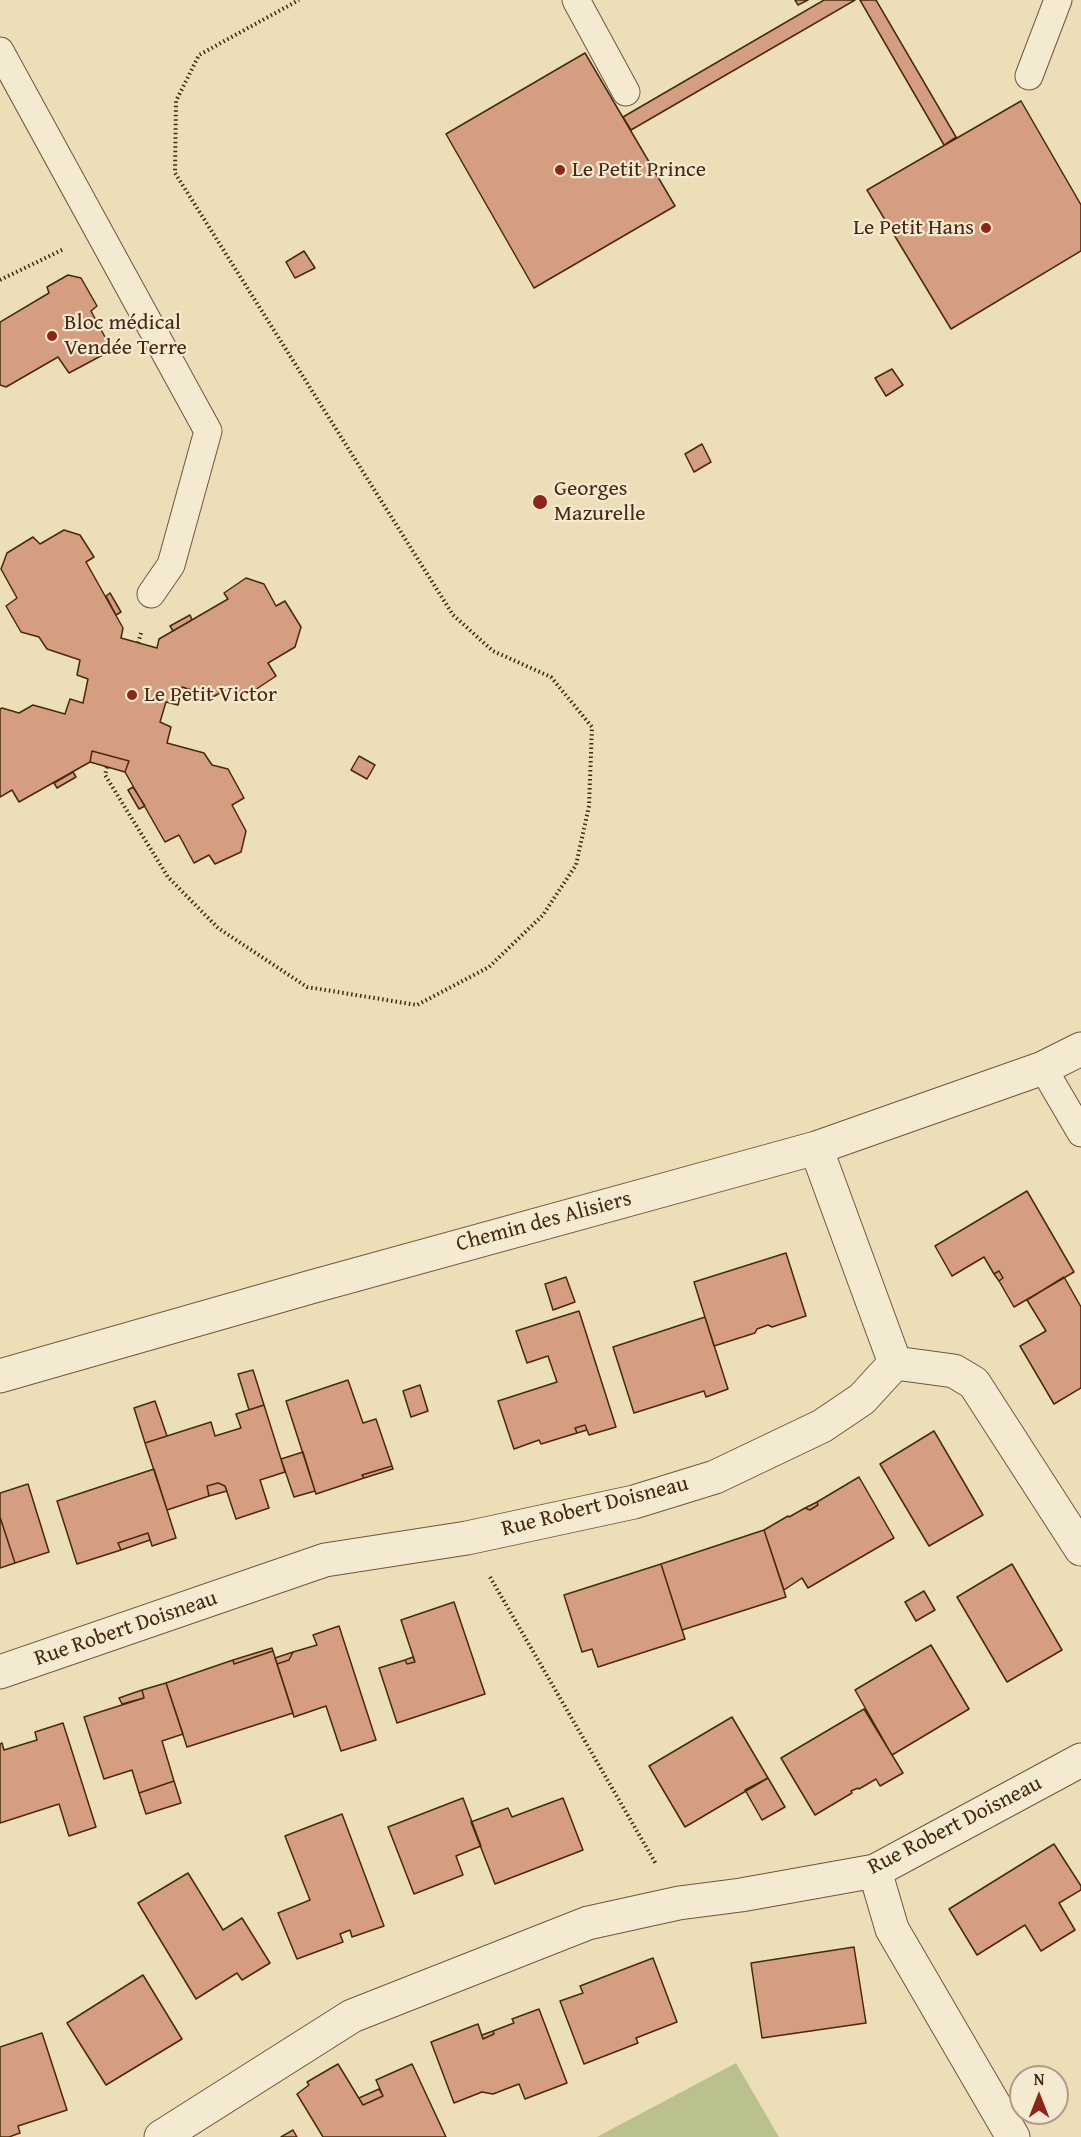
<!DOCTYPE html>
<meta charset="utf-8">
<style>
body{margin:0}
#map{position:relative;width:1081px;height:2137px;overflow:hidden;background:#ecdfb8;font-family:"Gentium Book Plus",serif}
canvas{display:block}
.north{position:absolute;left:1009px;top:2065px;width:60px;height:60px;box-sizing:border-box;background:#f3ead1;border:2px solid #ae9d84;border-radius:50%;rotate:0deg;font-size:16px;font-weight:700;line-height:24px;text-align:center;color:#462910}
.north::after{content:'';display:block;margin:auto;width:21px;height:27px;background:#8f2418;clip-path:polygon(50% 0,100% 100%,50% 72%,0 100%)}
</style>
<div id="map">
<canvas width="1081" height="2137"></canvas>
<div class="north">N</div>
</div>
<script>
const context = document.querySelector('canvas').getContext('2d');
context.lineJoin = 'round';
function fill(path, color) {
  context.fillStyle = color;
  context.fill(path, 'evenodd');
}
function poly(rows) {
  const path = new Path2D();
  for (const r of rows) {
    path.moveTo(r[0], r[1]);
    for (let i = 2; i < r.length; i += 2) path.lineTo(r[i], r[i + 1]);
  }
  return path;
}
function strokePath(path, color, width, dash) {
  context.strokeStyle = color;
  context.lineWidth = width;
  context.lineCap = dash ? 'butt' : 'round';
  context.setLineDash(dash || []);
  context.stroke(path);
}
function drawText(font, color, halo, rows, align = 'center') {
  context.font = font + ' "Gentium Book Plus",serif';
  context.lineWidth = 4.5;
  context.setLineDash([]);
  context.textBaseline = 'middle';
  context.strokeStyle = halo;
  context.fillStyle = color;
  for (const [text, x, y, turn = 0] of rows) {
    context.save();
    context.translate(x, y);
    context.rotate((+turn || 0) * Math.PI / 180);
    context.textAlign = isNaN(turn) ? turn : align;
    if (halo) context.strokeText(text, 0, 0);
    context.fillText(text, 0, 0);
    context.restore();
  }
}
const green = poly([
 [736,2063,779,2137,597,2137]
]);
const building = poly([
 [795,0,808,0,798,5,795,0],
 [824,0,855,0,631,130,623,117,824,0],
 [860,0,876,0,956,137,944,145,860,0],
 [585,53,675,206,534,288,446,134,585,53],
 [1021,101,1081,205,1081,251,951,329,867,190,1021,101],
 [304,251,315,268,295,278,286,262,304,251],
 [68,275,81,278,97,306,91,311,112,350,69,373,58,357,6,387,0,385,0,322,49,293,47,287,68,275],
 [892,369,903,385,886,396,875,378,892,369],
 [702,444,711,462,694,472,685,454,702,444],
 [64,530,80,535,94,557,86,562,123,628,121,638,157,648,159,639,228,599,224,593,246,578,264,584,276,606,285,601,301,627,295,647,268,663,276,676,249,694,228,688,213,697,182,687,178,705,166,702,160,722,171,727,167,743,204,753,212,765,228,769,244,798,232,805,246,831,241,852,215,864,209,855,194,863,179,835,165,842,125,772,129,761,92,751,90,762,19,802,12,790,0,797,0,709,2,708,19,713,33,705,65,714,70,699,83,703,88,679,77,675,80,660,47,649,39,637,21,632,6,606,17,598,1,569,7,553,33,537,40,544,64,530],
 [110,593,121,612,116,615,106,596,110,593],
 [190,615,192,620,173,631,170,626,190,615],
 [92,751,129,761,125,772,90,762,92,751],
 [359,756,375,765,367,779,351,770,359,756],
 [73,772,76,777,57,788,54,783,73,772],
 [133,787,145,806,139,809,128,790,133,787],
 [1027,1191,1074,1272,1014,1307,999,1281,1003,1278,999,1271,994,1274,984,1257,952,1276,935,1246,1027,1191],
 [786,1253,806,1316,772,1327,768,1325,757,1329,755,1333,714,1346,694,1282,786,1253],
 [999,1271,1003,1278,999,1281,994,1274,999,1271],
 [566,1277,575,1302,553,1310,545,1284,566,1277],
 [1064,1277,1081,1307,1081,1388,1054,1404,1020,1346,1046,1331,1027,1300,1064,1277],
 [579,1311,616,1427,589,1435,585,1425,575,1428,577,1433,541,1444,539,1440,514,1449,498,1401,557,1382,548,1356,527,1363,516,1331,579,1311],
 [705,1317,728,1389,706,1397,704,1391,634,1413,613,1347,705,1317],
 [253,1370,264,1405,249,1410,238,1374,253,1370],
 [348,1380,363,1423,376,1419,392,1466,362,1475,364,1478,316,1494,286,1401,348,1380],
 [420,1385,428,1411,411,1417,403,1391,420,1385],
 [155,1401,167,1436,145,1443,134,1408,155,1401],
 [264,1405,285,1472,260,1480,269,1508,236,1519,225,1486,218,1483,207,1486,209,1496,167,1510,145,1443,211,1422,215,1436,241,1428,236,1414,264,1405],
 [585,1425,587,1430,577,1433,575,1428,585,1425],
 [934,1431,983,1515,929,1546,880,1464,934,1431],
 [303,1452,315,1491,294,1497,281,1459,303,1452],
 [392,1466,393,1469,364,1478,362,1475,392,1466],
 [154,1469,176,1538,152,1546,148,1533,118,1543,121,1550,77,1564,57,1501,154,1469],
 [859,1477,894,1538,808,1588,802,1578,784,1590,764,1530,788,1516,789,1517,805,1508,810,1510,818,1505,817,1502,859,1477],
 [218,1483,225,1486,227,1491,209,1496,207,1486,218,1483],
 [28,1484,49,1552,15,1563,0,1517,0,1493,28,1484],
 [817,1502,818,1505,810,1510,805,1508,817,1502],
 [0,1517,15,1563,0,1568,0,1517],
 [764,1530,786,1597,682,1630,661,1564,764,1530],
 [148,1533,150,1540,121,1550,118,1543,148,1533],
 [661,1564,685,1639,598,1667,592,1649,582,1652,564,1595,661,1564],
 [1012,1564,1062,1650,1007,1682,957,1597,1012,1564],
 [924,1591,935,1610,916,1621,905,1602,924,1591],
 [454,1602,485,1694,397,1723,379,1668,405,1660,407,1664,415,1662,401,1620,454,1602],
 [339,1626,376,1740,341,1751,326,1706,294,1717,277,1664,289,1660,293,1652,317,1645,313,1635,339,1626],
 [931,1645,969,1709,892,1755,855,1690,931,1645],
 [272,1648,273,1651,234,1664,233,1660,272,1648],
 [273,1651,293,1713,187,1747,166,1683,233,1660,234,1664,273,1651],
 [293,1652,289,1660,277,1664,275,1658,293,1652],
 [413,1657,415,1662,407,1664,405,1660,413,1657],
 [166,1683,183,1734,162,1741,174,1781,139,1793,132,1770,104,1779,84,1717,144,1698,142,1690,166,1683],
 [142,1690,144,1698,122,1704,119,1698,142,1690],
 [864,1709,903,1773,880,1786,876,1779,859,1789,858,1788,851,1791,852,1793,815,1815,781,1758,864,1709],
 [732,1717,768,1778,685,1827,649,1766,732,1717],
 [63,1723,96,1827,69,1836,59,1804,0,1823,0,1744,2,1743,4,1750,37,1740,35,1732,63,1723],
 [768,1778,785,1807,762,1820,745,1790,768,1778],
 [174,1781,181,1803,146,1814,139,1793,174,1781],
 [463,1798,481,1846,456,1856,463,1875,414,1894,388,1827,463,1798],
 [563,1798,583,1850,495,1884,471,1822,508,1808,512,1817,563,1798],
 [342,1814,384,1926,352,1937,350,1930,340,1934,343,1942,297,1959,278,1913,310,1900,285,1836,342,1814],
 [1054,1844,1081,1886,1081,1890,1059,1903,1075,1930,1041,1951,1025,1925,977,1955,949,1909,1054,1844],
 [188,1873,223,1930,242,1918,270,1963,242,1980,237,1973,196,1999,138,1903,188,1873],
 [854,1947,866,2023,762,2038,751,1963,854,1947],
 [653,1958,677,2022,636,2038,638,2043,584,2064,560,2001,583,1993,580,1986,653,1958],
 [143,1975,182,2039,106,2085,67,2023,143,1975],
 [539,2009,567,2083,525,2099,519,2084,493,2094,482,2092,454,2103,431,2042,478,2024,483,2039,494,2034,493,2031,514,2023,512,2019,539,2009],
 [493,2031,494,2034,483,2039,482,2035,493,2031],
 [42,2033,67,2110,18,2126,20,2133,9,2137,0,2137,0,2047,42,2033],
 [338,2064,363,2105,383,2096,376,2080,412,2064,446,2137,323,2137,297,2094,309,2085,307,2082,338,2064],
 [379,2089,383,2096,363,2105,359,2098,379,2089],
 [293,2130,297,2137,281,2137,293,2130]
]);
const path = poly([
 [0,280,64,249],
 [138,643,141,633],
 [107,767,105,775,168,877,218,928,307,987,417,1005,489,967,543,915,576,865,589,806,592,727,551,677,493,651,453,615,175,173,176,101,199,55,299,0],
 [490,1577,656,1864]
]);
const lane = poly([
 [576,0,626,92],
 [0,51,208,431,171,565,151,594],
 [1029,76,1058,0],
 [1043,1068,1081,1133]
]);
const street = poly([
 [816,1148,895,1363],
 [0,1376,311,1287,816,1148,1043,1068,1081,1049],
 [0,1672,325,1560,467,1538,634,1502,715,1477,822,1426,862,1399,895,1363,954,1371,974,1383,1081,1549],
 [875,1871,892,1929,1013,2137],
 [161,2137,352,2016,588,1923,679,1903,741,1895,875,1871,1081,1760]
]);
const markers = [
 [560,170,6,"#8f2418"],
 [986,228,6,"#8f2418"],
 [52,336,6,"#8f2418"],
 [540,502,8,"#8f2418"],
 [132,695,6,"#8f2418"]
];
const poiNames = [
 ["Le Petit Prince",572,170],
 ["Le Petit Hans",974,228,"right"],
 ["Bloc médical",64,323],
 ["Vendée Terre",64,348],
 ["Georges",554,489],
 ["Mazurelle",554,514],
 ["Le Petit Victor",144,695]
];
const streetNames = [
 ["Chemin des Alisiers",544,1222,-15],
 ["Rue Robert Doisneau",595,1507,-14],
 ["Rue Robert Doisneau",126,1629,-19],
 ["Rue Robert Doisneau",955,1826,-27]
];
fill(green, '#bac18d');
fill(building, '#d69e81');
strokePath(building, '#462910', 1.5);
strokePath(lane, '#70563a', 29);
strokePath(street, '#70563a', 35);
strokePath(path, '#462910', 4, [1.5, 3]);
strokePath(lane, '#f3ead1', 27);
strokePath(street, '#f3ead1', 33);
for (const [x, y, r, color] of markers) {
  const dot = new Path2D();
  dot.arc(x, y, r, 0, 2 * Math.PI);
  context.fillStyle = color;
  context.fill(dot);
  strokePath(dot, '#f3ead1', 2);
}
drawText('22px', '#462910', '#f3ead1', poiNames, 'left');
drawText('22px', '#462910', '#f3ead1', streetNames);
</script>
